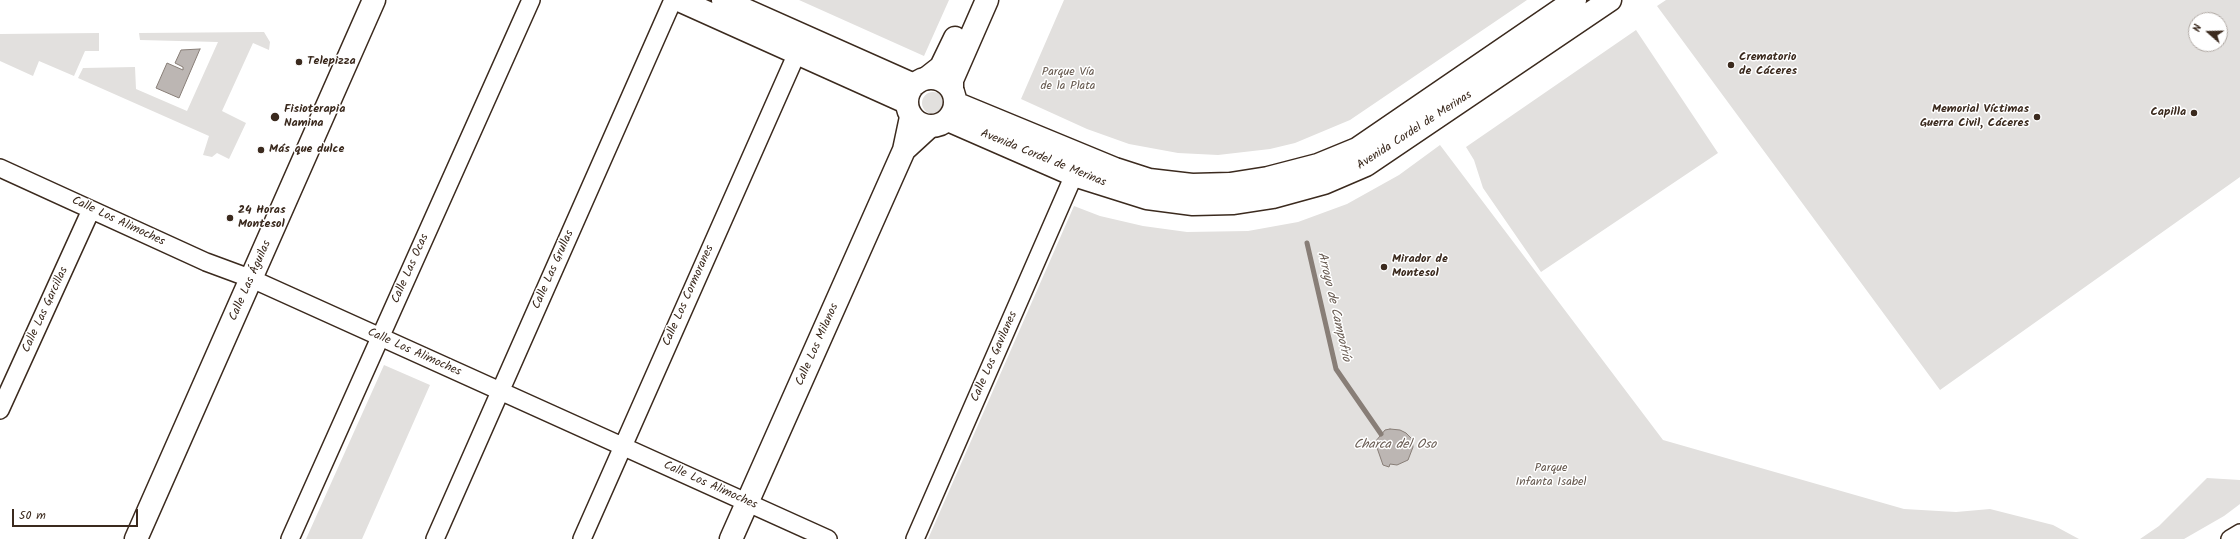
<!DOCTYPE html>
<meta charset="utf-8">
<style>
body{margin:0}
#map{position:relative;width:2240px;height:539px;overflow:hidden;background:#fff;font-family:Kalam,sans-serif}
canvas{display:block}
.north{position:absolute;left:2188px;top:12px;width:40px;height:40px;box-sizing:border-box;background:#fff;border:1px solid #b1aaa5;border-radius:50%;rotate:290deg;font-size:11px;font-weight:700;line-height:16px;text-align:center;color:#3b2a1e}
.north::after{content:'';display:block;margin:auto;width:14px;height:18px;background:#3b2a1e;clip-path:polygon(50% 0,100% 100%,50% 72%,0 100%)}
.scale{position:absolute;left:12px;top:509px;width:126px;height:18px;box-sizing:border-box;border:2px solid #3b2a1e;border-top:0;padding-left:5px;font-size:12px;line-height:14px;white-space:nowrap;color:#3b2a1e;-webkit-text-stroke:3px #fff;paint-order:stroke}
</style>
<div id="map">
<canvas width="2240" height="539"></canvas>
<div class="north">N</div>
<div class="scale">50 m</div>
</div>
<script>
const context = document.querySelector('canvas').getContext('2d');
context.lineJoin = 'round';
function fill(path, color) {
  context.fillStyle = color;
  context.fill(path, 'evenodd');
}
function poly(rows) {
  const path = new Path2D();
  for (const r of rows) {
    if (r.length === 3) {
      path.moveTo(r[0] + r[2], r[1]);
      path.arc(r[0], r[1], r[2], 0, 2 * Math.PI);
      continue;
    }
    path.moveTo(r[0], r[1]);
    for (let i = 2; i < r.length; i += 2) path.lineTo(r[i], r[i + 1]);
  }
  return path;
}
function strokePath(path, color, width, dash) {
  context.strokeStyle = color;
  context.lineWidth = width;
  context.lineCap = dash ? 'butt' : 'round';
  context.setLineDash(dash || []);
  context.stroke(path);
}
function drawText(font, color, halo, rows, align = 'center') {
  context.font = font + ' Kalam,sans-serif';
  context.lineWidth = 3;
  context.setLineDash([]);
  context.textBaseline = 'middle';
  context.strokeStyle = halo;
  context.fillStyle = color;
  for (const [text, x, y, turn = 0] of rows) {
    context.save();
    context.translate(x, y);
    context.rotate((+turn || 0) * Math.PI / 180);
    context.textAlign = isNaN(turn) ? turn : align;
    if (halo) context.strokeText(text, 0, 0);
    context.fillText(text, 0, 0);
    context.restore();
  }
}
const green = poly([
 [799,0,949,0,924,56],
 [1064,0,1527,0,1350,120,1295,143,1270,149,1218,155,1178,153,1129,144,1087,129,1021,99],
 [1666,0,2240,0,2240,177,1940,390,1657,6],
 [2196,20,2220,20,2220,44,2196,44],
 [1636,30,1718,153,1541,272,1483,188,1474,160,1466,147],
 [264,32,270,42,269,50,253,43,222,111,246,123,229,159,217,153,212,157,203,155,209,136,78,78,83,68,135,67,136,89,187,111,218,42,140,40,139,33],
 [99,33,99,51,85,51,74,76,39,61,33,76,0,61,0,34],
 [933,103,11],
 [1440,145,1663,440,1904,509,1956,512,1990,509,2053,525,2079,539,928,539,1074,206,1100,216,1143,226,1187,232,1248,231,1298,222,1347,204,1399,175],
 [384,365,430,385,362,539,306,539],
 [2207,478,2240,480,2240,504,2224,516,2184,539,2140,539,2159,526]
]);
const water = poly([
 [200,49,179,98,156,88,167,63,183,70,183,67,175,63,181,50,200,49],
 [1390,429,1400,430,1406,433,1412,439,1413,447,1408,460,1397,465,1390,464,1389,467,1383,465,1375,442,1385,430,1390,429]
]);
const stream = poly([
 [1307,243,1336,369,1381,434]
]);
const street = poly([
 [0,168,206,262,252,279,828,539],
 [0,410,91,210],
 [290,539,531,0],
 [435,539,673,0],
 [582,539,797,53],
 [915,539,1074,175],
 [2230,539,2240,533]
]);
const secondary = poly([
 [927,78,941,67,955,38],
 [952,89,952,80,987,0],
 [904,150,929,127],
 [136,539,374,0],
 [731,539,904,150,911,117]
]);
const primary = poly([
 [679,0,906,102],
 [723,0,914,85],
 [931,102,24],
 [955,103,1115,169,1149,180,1192,185,1230,184,1268,178,1318,165,1357,149,1575,0],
 [948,120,1074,175,1147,198,1193,204,1234,203,1273,197,1324,183,1366,165,1610,0]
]);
const markers = [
 [299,62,4,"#3b2a1e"],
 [1731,65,4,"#3b2a1e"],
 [2194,113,4,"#3b2a1e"],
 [275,117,5,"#3b2a1e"],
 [2037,117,4,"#3b2a1e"],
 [261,150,4,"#3b2a1e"],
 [230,218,4,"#3b2a1e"],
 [1384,267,4,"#3b2a1e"]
];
const poiNames = [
 ["Crematorio",1739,58],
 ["de Cáceres",1739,72],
 ["Telepizza",307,62],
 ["Fisioterapia",284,110],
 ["Namina",284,124],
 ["Memorial Víctimas",2029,110,"right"],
 ["Guerra Civil, Cáceres",2029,124,"right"],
 ["Capilla",2186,113,"right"],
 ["Más que dulce",269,150],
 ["24 Horas",238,211],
 ["Montesol",238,225],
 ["Mirador de",1392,260],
 ["Montesol",1392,274]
];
const parkNames = [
 ["Parque Vía",1068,73],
 ["de la Plata",1068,87],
 ["Parque",1551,469],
 ["Infanta Isabel",1551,483]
];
const streetNames = [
 ["Avenida Cordel de Merinas",1415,131,-33],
 ["Avenida Cordel de Merinas",1043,159,22],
 ["Calle Los Alimoches",118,222,25],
 ["Calle Las Ocas",411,269,-66],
 ["Calle Las Grullas",554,270,-66],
 ["Calle Las Águilas",251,281,-66],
 ["Calle Los Cormoranes",689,296,-66],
 ["Calle Las Garcillas",46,310,-65],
 ["Calle Los Milanos",818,345,-66],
 ["Calle Los Alimoches",414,353,24],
 ["Calle Los Gavilanes",995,357,-66],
 ["Calle Los Alimoches",710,486,24]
];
const waterNames = [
 ["Arroyo de Campofrío",1333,307,77],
 ["Charca del Oso",1395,446]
];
fill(green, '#e2e0de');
fill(water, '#bcb6b3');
strokePath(water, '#887e77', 1);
strokePath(stream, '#887e77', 5);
strokePath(street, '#3b2a1e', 20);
strokePath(secondary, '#3b2a1e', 25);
strokePath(primary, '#3b2a1e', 25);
strokePath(street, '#fff', 17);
strokePath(secondary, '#fff', 22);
strokePath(primary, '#fff', 22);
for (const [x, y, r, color] of markers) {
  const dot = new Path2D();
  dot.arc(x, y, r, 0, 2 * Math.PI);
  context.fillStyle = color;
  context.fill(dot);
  strokePath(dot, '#fff', 1.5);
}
drawText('bold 12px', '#3b2a1e', '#fff', poiNames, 'left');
drawText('12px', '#65584e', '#fff', parkNames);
drawText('12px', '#3b2a1e', '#fff', streetNames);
drawText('italic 13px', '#685b52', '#fff', waterNames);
</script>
